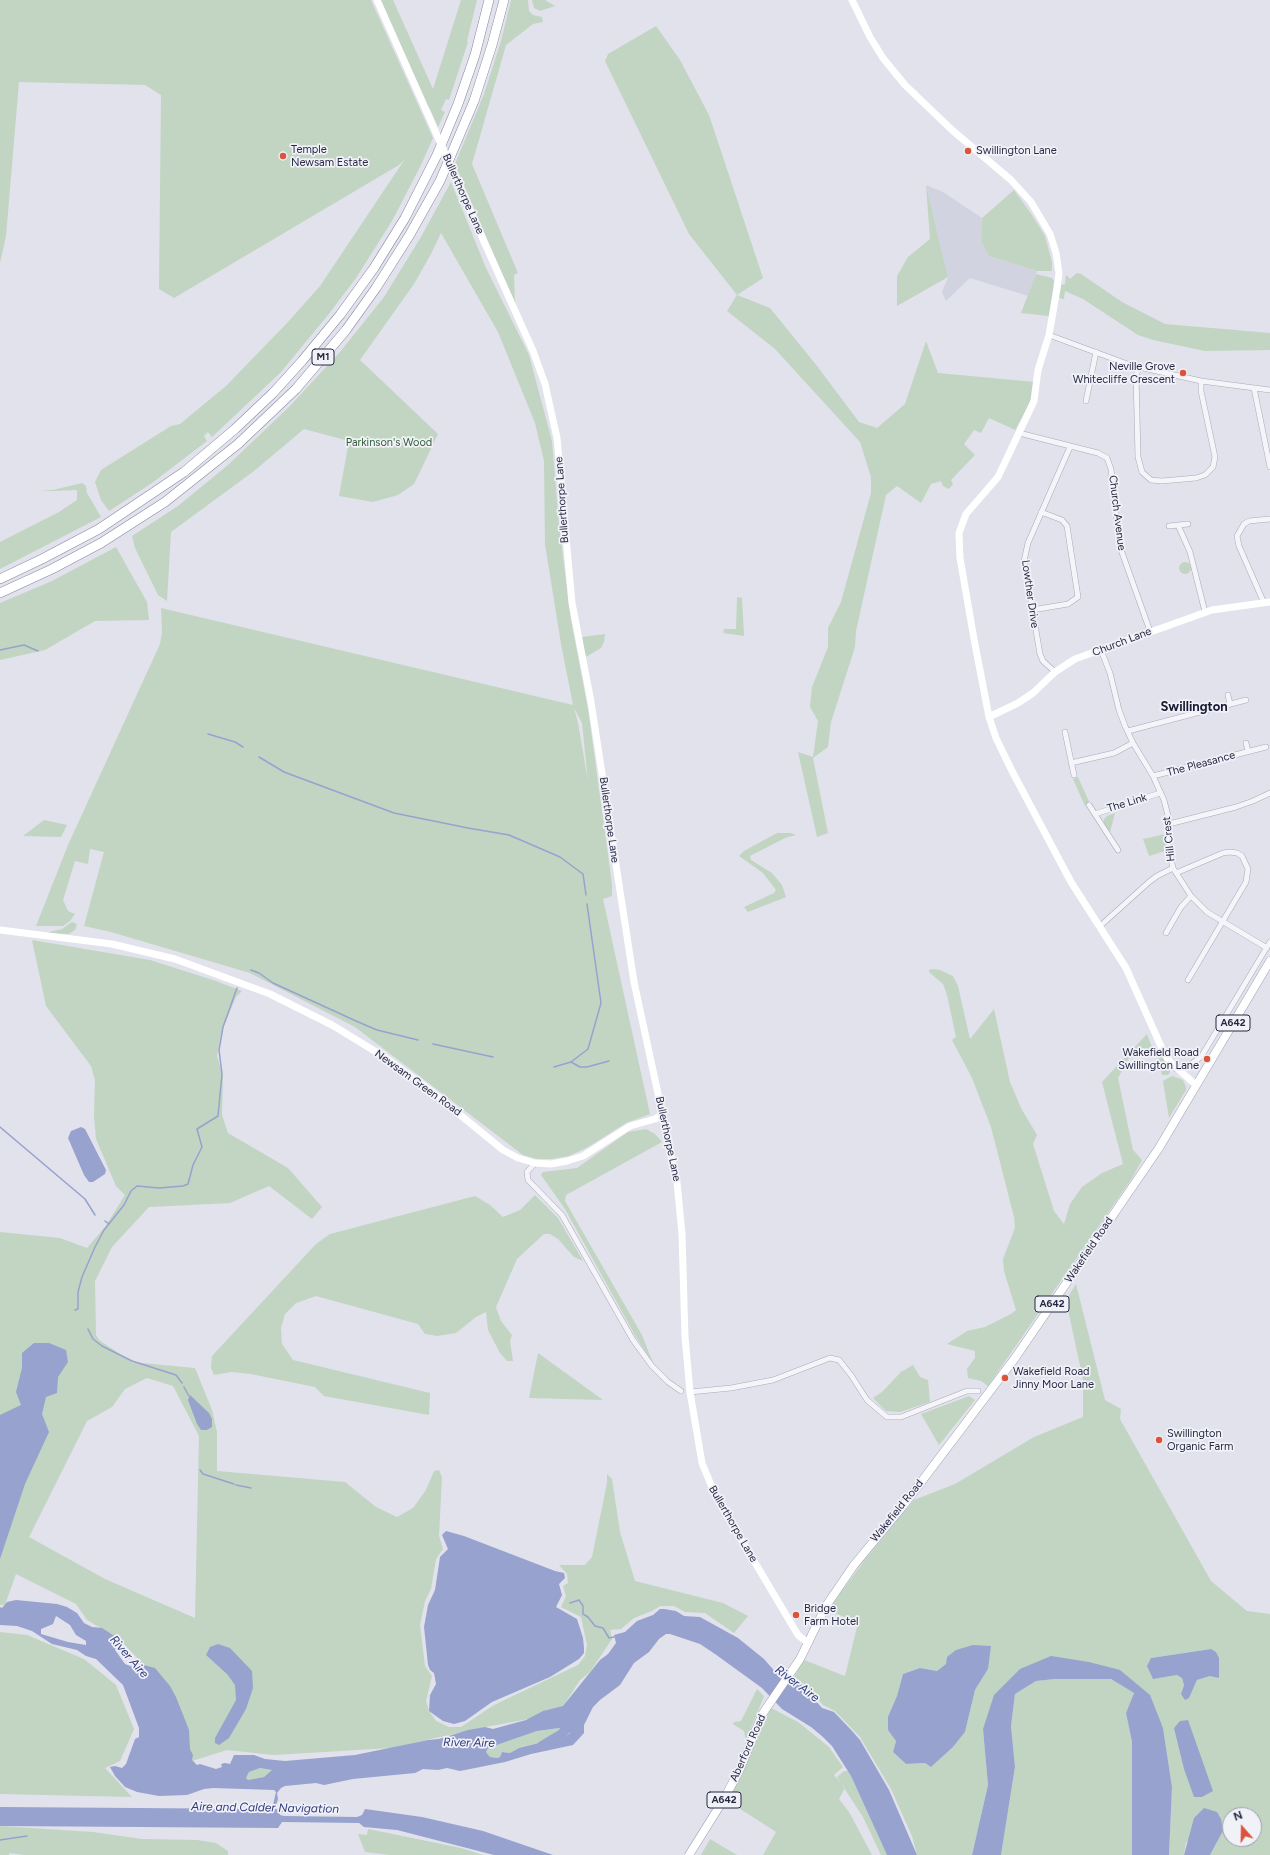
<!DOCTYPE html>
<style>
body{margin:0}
#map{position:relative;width:1270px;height:1855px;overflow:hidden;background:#e1e2eb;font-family:Figtree,sans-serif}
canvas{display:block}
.north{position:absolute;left:1222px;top:1807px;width:40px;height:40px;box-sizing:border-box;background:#f1f1f8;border:1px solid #a0a1b0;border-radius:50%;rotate:340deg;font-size:11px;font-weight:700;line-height:16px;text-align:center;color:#272944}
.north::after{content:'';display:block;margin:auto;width:14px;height:18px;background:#db533b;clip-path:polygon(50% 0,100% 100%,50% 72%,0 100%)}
</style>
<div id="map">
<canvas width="1270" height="1855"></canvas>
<div class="north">N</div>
</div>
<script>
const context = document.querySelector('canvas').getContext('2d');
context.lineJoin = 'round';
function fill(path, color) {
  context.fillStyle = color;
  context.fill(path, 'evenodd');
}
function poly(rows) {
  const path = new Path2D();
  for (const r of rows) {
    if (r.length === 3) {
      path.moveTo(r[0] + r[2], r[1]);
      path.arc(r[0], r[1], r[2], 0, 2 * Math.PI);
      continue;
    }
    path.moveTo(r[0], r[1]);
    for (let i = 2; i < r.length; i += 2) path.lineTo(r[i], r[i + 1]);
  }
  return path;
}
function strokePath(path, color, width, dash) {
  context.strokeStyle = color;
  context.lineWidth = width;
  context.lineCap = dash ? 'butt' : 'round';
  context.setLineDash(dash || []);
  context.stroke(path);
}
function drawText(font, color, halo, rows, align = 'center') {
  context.font = font + ' Figtree,sans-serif';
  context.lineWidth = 3.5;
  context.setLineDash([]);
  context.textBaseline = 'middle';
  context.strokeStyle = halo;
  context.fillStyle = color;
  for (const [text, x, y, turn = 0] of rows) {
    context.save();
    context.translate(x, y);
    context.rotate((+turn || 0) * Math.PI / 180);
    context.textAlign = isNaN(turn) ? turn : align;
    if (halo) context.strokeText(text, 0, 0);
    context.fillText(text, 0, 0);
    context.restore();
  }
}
const built = poly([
 [926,185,943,192,982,218,981,241,989,256,1037,271,1028,296,970,278,946,301,942,292,948,277]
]);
const green = poly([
 [0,0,371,0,433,138,421,165,392,221,356,278,328,315,281,372,212,437,208,432,204,436,207,441,152,483,109,511,101,500,95,482,101,470,171,426,180,424,226,386,288,322,320,286,405,159,399,165,174,298,159,289,161,95,145,85,19,82,6,236,0,263],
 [381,0,393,0,433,89,461,0,477,0,467,41,468,42,449,100,446,99,441,110,445,112,438,127,430,109,428,109],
 [511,0,528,0,529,11,533,15,542,17,543,22,533,24,506,45,472,164,518,273,514,275,515,304,455,164,484,94,501,41],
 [532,0,545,0,555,6,540,11,534,8],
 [656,26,680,60,709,115,763,278,737,295,770,308,817,366,859,422,877,428,905,404,926,341,938,373,1035,382,1030,403,1015,430,989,418,981,433,974,430,964,444,975,455,951,480,953,484,949,489,943,486,941,481,931,484,921,503,897,486,886,495,856,631,855,647,831,722,828,747,813,758,828,833,817,837,798,752,813,757,818,721,810,707,812,687,828,647,828,628,841,602,871,493,871,477,860,442,775,349,727,311,737,295,689,234,605,61,608,54],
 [451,182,486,268,529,355,552,441,559,525,571,620,588,709,612,884,612,896,603,899,650,1114,626,1123,588,1147,569,1156,552,1159,537,1159,523,1155,355,1027,250,973,111,932,84,926,104,852,90,849,88,864,75,861,63,900,68,911,75,914,70,921,63,926,36,926,68,845,160,644,162,632,161,608,573,705,561,644,545,544,544,461,535,423,498,332,441,233,431,254,414,284,360,360,438,434,414,484,398,495,373,502,339,496,349,441,304,429,254,471,171,532,167,601,158,595,135,548,132,536,178,506,228,465,288,408,340,352,384,297,421,237],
 [574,708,582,723,588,781,578,723],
 [926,185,948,277,897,306,897,276,908,257,930,239],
 [1014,190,1032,215,1045,236,1052,262,1052,271,1037,271,989,256,981,241,982,218],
 [1077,273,1081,274,1122,302,1165,324,1270,333,1270,350,1205,351,1153,340,1138,335,1083,299,1065,291,1064,299,1060,298,1058,295,1059,288,1061,285,1065,284,1066,275,1070,279],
 [1036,274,1052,278,1054,281,1049,316,1021,313],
 [82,483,86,486,87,493,101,517,0,569,0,542,59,512,77,500,77,490,52,491,40,490,53,490],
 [116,547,147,602,149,620,95,621,45,650,0,660,0,603,52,581],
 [1185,568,6],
 [737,597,742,598,744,636,723,633,724,629,736,629],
 [605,634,604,642,601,648,584,658,582,637],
 [1078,777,1090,804,1085,806,1073,779],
 [1115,813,1110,832,1104,823,1104,819,1107,816],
 [44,820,67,825,61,837,23,836],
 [777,833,791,833,796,835,785,838,750,856,751,860,772,873,782,885,786,897,748,912,744,907,774,893,776,890,763,873,739,856,744,851],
 [1166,834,1165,851,1149,856,1143,839],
 [72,922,77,924,75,930,69,934,46,933,62,929],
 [32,940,150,960,216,981,242,991,236,997,221,1033,217,1056,223,1076,222,1115,228,1133,288,1168,322,1207,312,1219,269,1186,230,1203,149,1207,112,1247,95,1281,96,1335,99,1340,132,1362,195,1368,212,1410,217,1432,217,1471,345,1482,376,1507,397,1517,413,1508,426,1490,434,1471,439,1470,442,1477,439,1536,443,1549,436,1559,431,1589,425,1601,420,1625,425,1666,432,1676,426,1701,429,1711,436,1721,449,1727,461,1727,494,1705,578,1665,585,1656,587,1645,581,1617,561,1607,566,1596,563,1586,568,1583,567,1574,559,1565,585,1565,592,1557,607,1483,607,1474,612,1479,620,1532,635,1581,723,1603,748,1616,734,1633,705,1613,685,1612,674,1606,660,1606,652,1611,634,1618,621,1629,610,1630,612,1639,590,1672,580,1680,564,1705,545,1716,480,1728,391,1748,273,1755,227,1750,189,1762,162,1688,144,1665,118,1638,87,1620,76,1604,16,1574,5,1605,0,1605,0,1232,60,1238,87,1248,105,1227,125,1195,116,1186,96,1139,94,1116,95,1080,91,1066,46,1006],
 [147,1378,173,1386,199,1436,195,1618,105,1579,29,1537,87,1421,112,1407,125,1389],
 [933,969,940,970,953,976,958,986,970,1039,994,1009,1010,1082,1021,1108,1037,1135,1033,1144,1054,1211,1064,1224,1070,1204,1082,1187,1102,1173,1123,1164,1102,1082,1147,1034,1153,1050,1130,1056,1118,1078,1133,1150,1142,1160,1132,1178,988,1386,981,1381,968,1378,967,1369,975,1358,975,1351,947,1344,967,1331,985,1327,1011,1314,1016,1310,1004,1271,1003,1259,1015,1228,1014,1217,991,1127,972,1078,952,1040,956,1037,947,995,943,984,929,972,929,970],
 [1159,1054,1161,1055,1170,1068,1170,1072,1168,1075,1162,1075,1158,1056],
 [1172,1076,1183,1080,1186,1087,1186,1090,1169,1118,1163,1081],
 [646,1129,655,1134,662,1142,566,1195,565,1201,642,1335,653,1363,636,1337,565,1209,541,1175,543,1172,577,1168,628,1132],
 [535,1195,558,1218,583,1261,574,1257,558,1239,550,1234,544,1234,517,1259,496,1307,501,1321,512,1335,510,1341,513,1361,507,1361,500,1353,488,1330,486,1312,476,1317,456,1333,437,1336,425,1334,418,1324,316,1296,296,1303,285,1314,281,1328,282,1344,293,1360,430,1393,429,1415,324,1396,315,1387,251,1374,231,1372,214,1375,211,1368,212,1356,316,1244,330,1234,475,1196,490,1205,503,1217,520,1210],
 [1076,1284,1105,1400,1121,1409,1120,1419,1211,1581,1247,1611,1270,1614,1270,1855,1210,1855,1223,1831,1186,1842,1184,1855,1169,1855,1172,1787,1163,1728,1120,1670,1020,1669,983,1729,988,1785,972,1855,917,1855,912,1836,891,1789,860,1737,835,1711,823,1705,803,1683,792,1680,804,1660,845,1676,858,1623,828,1610,864,1561,914,1500,955,1484,1034,1437,1083,1417,1083,1380,1066,1300],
 [1211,1649,1210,1676,1197,1680,1189,1698,1181,1694,1184,1685,1182,1678,1177,1675,1158,1678,1151,1658],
 [946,1664,988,1669,975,1690,965,1732,953,1747,931,1767,925,1763,906,1764,893,1752,896,1741,897,1696,903,1674,920,1668,937,1671],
 [1230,1815,1254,1815,1254,1839,1230,1839],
 [538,1353,603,1400,529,1398],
 [913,1365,920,1377,928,1380,930,1402,900,1412,886,1411,873,1398,882,1392,901,1372],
 [969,1396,975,1400,939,1445,921,1414],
 [0,1632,27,1635,84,1659,116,1685,134,1729,120,1761,105,1768,132,1797,0,1794],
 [1055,1679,1111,1679,1134,1693,1126,1713,1132,1742,1132,1855,1001,1855,1015,1767,1011,1726,1015,1694,1036,1681],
 [757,1689,764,1696,746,1741,744,1731,733,1724,734,1722,741,1721],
 [771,1708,798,1722,829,1747,843,1767,834,1775,845,1788,839,1799,849,1812,872,1855,763,1855,776,1832,728,1801],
 [567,1727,570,1728,570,1733,562,1740,549,1739,547,1741,519,1748,510,1753,502,1752,500,1757,497,1758,490,1757,486,1752,488,1748,537,1731],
 [260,1768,273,1770,264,1777,248,1780,246,1778,249,1772],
 [844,1771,848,1771,851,1776,887,1855,881,1855,863,1817,837,1777],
 [0,1826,93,1832,142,1839,197,1840,216,1843,228,1851,228,1855,24,1855,10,1853,9,1855,0,1855],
 [368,1829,461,1848,483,1855,390,1855,365,1852,358,1834,367,1835],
 [710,1839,737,1855,701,1855]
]);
const water = poly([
 [81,1127,85,1129,106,1170,105,1174,93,1182,89,1182,84,1175,68,1138,71,1131],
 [34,1343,49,1343,66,1350,68,1362,58,1377,57,1393,46,1397,42,1414,49,1432,25,1484,0,1559,0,1415,21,1405,16,1392,22,1368,22,1353],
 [190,1395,209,1413,212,1419,212,1427,207,1430,201,1430,197,1424,188,1400],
 [446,1531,464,1536,555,1571,564,1573,565,1578,559,1584,562,1595,556,1607,577,1619,583,1638,584,1648,584,1653,579,1659,550,1677,492,1702,465,1721,454,1724,443,1721,429,1711,430,1695,436,1684,434,1673,430,1670,428,1665,424,1627,428,1605,435,1590,440,1557,448,1549,442,1535],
 [16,1600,57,1604,67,1607,77,1613,84,1623,92,1627,102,1628,124,1642,117,1644,115,1650,125,1664,133,1667,140,1664,155,1668,170,1686,176,1697,189,1730,190,1749,193,1755,192,1760,197,1765,200,1764,216,1769,222,1767,221,1764,225,1763,230,1764,234,1755,254,1755,265,1759,285,1761,355,1755,428,1740,439,1739,468,1730,485,1727,493,1729,526,1720,543,1711,563,1706,600,1660,608,1654,616,1643,614,1635,625,1632,637,1621,653,1615,660,1609,664,1609,676,1611,684,1616,700,1617,738,1638,764,1659,778,1675,802,1685,822,1708,834,1712,853,1732,860,1740,889,1790,917,1855,887,1855,851,1776,832,1746,823,1737,811,1727,782,1709,762,1688,715,1654,700,1644,670,1634,666,1634,659,1639,649,1652,634,1663,620,1685,600,1700,593,1707,584,1725,584,1733,573,1745,531,1754,505,1762,460,1771,447,1768,438,1770,423,1769,415,1773,353,1779,324,1785,316,1783,285,1786,281,1788,277,1793,278,1799,275,1809,286,1811,286,1812,279,1812,280,1815,284,1816,357,1817,362,1815,365,1809,422,1817,483,1831,553,1855,494,1855,397,1830,364,1827,359,1823,282,1822,278,1828,0,1826,0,1807,272,1809,276,1792,274,1790,213,1788,204,1789,187,1795,159,1796,137,1792,125,1787,115,1776,110,1767,115,1766,122,1768,126,1764,135,1739,139,1737,139,1728,123,1685,96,1659,86,1656,77,1650,52,1644,32,1631,17,1626,0,1625,0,1607,2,1608,7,1602],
 [56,1616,70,1625,76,1635,86,1641,86,1645,68,1642,41,1634,41,1629,53,1624],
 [567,1727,570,1728,570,1733,562,1740,550,1739,547,1741,519,1748,510,1753,502,1752,500,1757,497,1758,490,1757,486,1752,488,1748,537,1731],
 [260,1768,272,1770,264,1777,248,1780,246,1778,249,1772],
 [218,1644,230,1648,252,1671,253,1688,246,1709,229,1738,219,1745,215,1743,215,1738,236,1700,235,1685,227,1674,206,1655,210,1647],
 [973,1645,991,1646,988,1669,975,1690,965,1732,953,1747,931,1767,925,1763,906,1764,893,1752,896,1741,888,1730,888,1717,897,1696,903,1674,920,1668,937,1671,946,1664,947,1657,956,1650],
 [1211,1649,1216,1652,1219,1658,1219,1678,1210,1676,1197,1680,1189,1698,1185,1700,1181,1694,1184,1685,1182,1678,1177,1675,1153,1679,1147,1666,1151,1658],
 [1051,1656,1089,1662,1120,1670,1150,1695,1163,1728,1172,1787,1169,1855,1132,1855,1132,1742,1126,1713,1134,1693,1111,1679,1055,1679,1036,1681,1015,1694,1011,1726,1015,1767,1001,1855,972,1855,988,1785,983,1729,994,1695,1020,1669],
 [1188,1720,1213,1791,1202,1797,1194,1797,1184,1769,1174,1728,1180,1721],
 [1204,1808,1217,1812,1221,1819,1223,1831,1210,1855,1184,1855,1194,1818]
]);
const stream = poly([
 [0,650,24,645,38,651],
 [208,734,235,742,243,747],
 [259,757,284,772,394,813,468,828,509,835,560,857,583,874,586,895],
 [251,970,259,973,273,983,356,1021,377,1030,418,1040],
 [433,1044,493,1057],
 [571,1062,580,1067,587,1067,609,1061],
 [554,1067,571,1062,588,1049,601,1003,587,904],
 [0,1127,85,1199,95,1215],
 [105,1221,109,1224],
 [75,1310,78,1309,78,1292,82,1277,95,1247,104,1230,124,1205,131,1191,137,1186,159,1188,183,1186,188,1184,193,1165,202,1147,197,1129,218,1116,222,1074,219,1050,223,1027,237,988],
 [88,1329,93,1339,102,1346,132,1361,176,1375,182,1383],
 [184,1387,189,1396],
 [200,1470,203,1474,234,1484],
 [236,1485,251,1488],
 [570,1603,579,1600,583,1606,583,1614,588,1617,595,1626,603,1628,609,1638,614,1637],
 [0,1840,27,1836]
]);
const river = poly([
 [542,1746,562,1734,575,1717]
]);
const street = poly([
 [1049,335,1130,365,1201,381,1270,390],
 [1139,368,1136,375,1138,457,1142,472,1151,480,1162,481,1196,478,1205,475,1213,467,1215,457,1201,391,1201,381],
 [1254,388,1270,467],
 [1086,401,1096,352],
 [1019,433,1098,453,1107,458,1111,469,1120,547,1150,631],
 [1178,525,1190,552,1205,612],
 [1169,526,1188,524],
 [1264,603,1239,546,1237,536,1244,524,1249,521,1270,519],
 [1032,610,1068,604,1078,597,1067,526,1062,520,1041,512],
 [1101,650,1110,673,1119,710,1125,726,1133,743,1153,776,1164,800,1168,816,1169,850,1173,868,1191,896,1207,912,1267,948],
 [1055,672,1043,661,1040,654,1024,561,1028,543,1070,447],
 [1228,695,1230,704],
 [1128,731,1246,700],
 [1065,732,1074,775],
 [1246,743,1248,751],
 [1071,763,1114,753,1133,743],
 [1153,776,1266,747],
 [1089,805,1118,850],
 [1095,814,1160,793],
 [1169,824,1236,807,1253,801,1270,793],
 [1176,873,1223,853,1230,852,1237,853,1242,856,1248,869,1246,882,1188,980],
 [1099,927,1149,882,1157,876,1173,868],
 [1166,933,1181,907,1191,896],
 [1176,1069,1190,1065,1201,1057,1270,942],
 [535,1163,527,1172,528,1180,562,1215,633,1340,652,1366,668,1382,681,1391],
 [690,1392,731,1388,773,1380,830,1358,839,1360,851,1375,867,1400,887,1417,901,1417,967,1391,978,1391]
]);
const secondary = poly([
 [377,0,426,110],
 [852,0,870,37,883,58,905,85,952,130,1011,180,1031,202,1050,234,1056,253,1059,273,1057,289,1049,335,1038,370,1034,401,998,477,966,514,959,533,960,558,974,639,989,717,996,738,1012,771,1071,882,1126,968,1164,1053,1170,1062,1196,1085],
 [460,188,533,351,545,384,557,438,572,603,591,702,634,982,677,1182,682,1234,685,1337,690,1392,702,1463,716,1497,798,1635,808,1643],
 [989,717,1018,703,1033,693,1055,672,1075,659,1212,610,1270,602],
 [0,930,112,944,175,959,270,994,332,1025,386,1058,431,1091,503,1150,518,1158,535,1163,551,1164,567,1161,583,1156,630,1126,655,1119,663,1114]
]);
const primary = poly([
 [689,1855,724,1799,739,1771,763,1713,800,1659,826,1606,854,1565,903,1506,1015,1358,1159,1148,1270,961]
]);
const highway = poly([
 [0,579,42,559,99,529,184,472,235,429,273,393,302,361,340,315,374,268,405,218,437,155,458,104,475,55,489,0],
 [0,593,52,569,101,543,165,502,238,444,296,389,346,330,376,288,409,236,440,181,474,101,492,45,504,0]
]);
const secondaryBridge = poly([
 [426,110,460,188]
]);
const markers = [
 [968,151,4,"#db533b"],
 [283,156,4,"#db533b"],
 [1183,373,4,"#db533b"],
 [1207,1059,4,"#db533b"],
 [1005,1378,4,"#db533b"],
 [1159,1440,4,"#db533b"],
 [796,1615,4,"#db533b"]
];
const shields = [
 [323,357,22],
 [1233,1023,34],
 [1052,1304,34],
 [724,1800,34]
];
const shieldNames = [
 ["M1",323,357],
 ["A642",1233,1023],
 ["A642",1052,1304],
 ["A642",724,1800]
];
const poiNames = [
 ["Temple",291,150],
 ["Newsam Estate",291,163],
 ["Swillington Lane",976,151],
 ["Neville Grove",1175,367,"right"],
 ["Whitecliffe Crescent",1175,380,"right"],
 ["Wakefield Road",1199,1053,"right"],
 ["Swillington Lane",1199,1066,"right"],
 ["Wakefield Road",1013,1372],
 ["Jinny Moor Lane",1013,1385],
 ["Swillington",1167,1434],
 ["Organic Farm",1167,1447],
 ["Bridge",804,1609],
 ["Farm Hotel",804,1622]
];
const streetNames = [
 ["Bullerthorpe Lane",463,194,66],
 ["Bullerthorpe Lane",562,500,-94],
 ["Church Avenue",1117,513,83],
 ["Lowther Drive",1030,594,82],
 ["Church Lane",1122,642,-21],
 ["The Pleasance",1201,764,-15],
 ["The Link",1127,803,-17],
 ["Bullerthorpe Lane",609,820,82],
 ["Hill Crest",1169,839,-96],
 ["Newsam Green Road",418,1083,36],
 ["Bullerthorpe Lane",668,1139,78],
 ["Wakefield Road",1089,1250,-56],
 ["Wakefield Road",897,1511,-51],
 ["Bullerthorpe Lane",733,1524,60],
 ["Aberford Road",748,1748,-66]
];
const parkNames = [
 ["Parkinson's Wood",389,443]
];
const waterNames = [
 ["River Aire",129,1657,49],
 ["River Aire",797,1684,37],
 ["River Aire",469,1743,1],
 ["Aire and Calder Navigation",265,1808,1]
];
const quarterNames = [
 ["Swillington",1194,707]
];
fill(built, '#d2d3e0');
fill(green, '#c1d5c2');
fill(water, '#98a2ce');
strokePath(stream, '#98a2ce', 1.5);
strokePath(river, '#98a2ce', 10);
strokePath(street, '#a9aab9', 6);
strokePath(primary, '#9fa1b8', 9);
strokePath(highway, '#8789a3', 10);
strokePath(street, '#f4f4f9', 5);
strokePath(secondary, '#fff', 7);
strokePath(primary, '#fff', 8);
strokePath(highway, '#fff', 9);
strokePath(secondaryBridge, '#fff', 7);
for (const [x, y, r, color] of markers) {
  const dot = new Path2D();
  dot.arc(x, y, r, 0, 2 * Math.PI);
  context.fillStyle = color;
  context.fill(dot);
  strokePath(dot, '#f1f1f8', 1.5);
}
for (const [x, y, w] of shields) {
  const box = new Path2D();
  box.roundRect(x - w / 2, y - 8, w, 16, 3);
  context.fillStyle = '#f1f1f8';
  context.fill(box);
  strokePath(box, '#272944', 1);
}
drawText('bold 10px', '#272944', null, shieldNames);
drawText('11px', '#272944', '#f1f1f8', poiNames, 'left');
drawText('11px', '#272944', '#f1f1f8', streetNames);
drawText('11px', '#336139', '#f1f1f8', parkNames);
drawText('italic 12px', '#2d397c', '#f1f1f8', waterNames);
drawText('bold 13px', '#1a1b35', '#f1f1f8', quarterNames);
</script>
